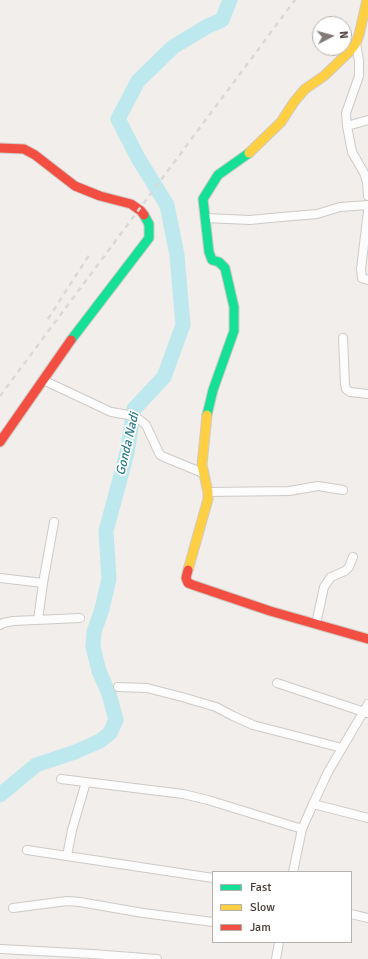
<!DOCTYPE html>
<style>
body{margin:0}
#map{position:relative;width:368px;height:959px;overflow:hidden;background:#f1eeeb;font-family:Signika,sans-serif}
canvas{display:block}
.legend{position:absolute;left:212px;top:871px;width:140px;height:72px;box-sizing:border-box;background:#fff;border:1px solid #b5b1af;margin:0;padding:5px 7px;list-style:none;font-size:12px;color:#473c37}
.legend li{display:flex;align-items:center;gap:8px;height:20px}
.legend b{width:20px;border:1px solid #b5b1af}
.north{position:absolute;left:312px;top:16px;width:40px;height:40px;box-sizing:border-box;background:#fff;border:1px solid #b5b1af;border-radius:50%;rotate:84deg;font-size:11px;font-weight:700;line-height:16px;text-align:center;color:#473c37}
.north::after{content:'';display:block;margin:auto;width:14px;height:18px;background:#827a76;clip-path:polygon(50% 0,100% 100%,50% 72%,0 100%)}
</style>
<div id="map">
<canvas width="368" height="959"></canvas>
<ul class="legend">
<li><b style="height:5px;background:#16e098"></b>Fast</li>
<li><b style="height:5px;background:#ffcf43"></b>Slow</li>
<li><b style="height:5px;background:#f24e42"></b>Jam</li>
</ul>
<div class="north">N</div>
</div>
<script>
const context = document.querySelector('canvas').getContext('2d');
context.lineJoin = 'round';
function poly(rows) {
  const path = new Path2D();
  for (const r of rows) {
    path.moveTo(r[0], r[1]);
    for (let i = 2; i < r.length; i += 2) path.lineTo(r[i], r[i + 1]);
  }
  return path;
}
function strokePath(path, color, width, dash) {
  context.strokeStyle = color;
  context.lineWidth = width;
  context.lineCap = dash ? 'butt' : 'round';
  context.setLineDash(dash || []);
  context.stroke(path);
}
function drawText(font, color, halo, rows, align = 'center') {
  context.font = font + ' Signika,sans-serif';
  context.lineWidth = 3.5;
  context.setLineDash([]);
  context.textBaseline = 'middle';
  context.strokeStyle = halo;
  context.fillStyle = color;
  for (const [text, x, y, turn = 0] of rows) {
    context.save();
    context.translate(x, y);
    context.rotate((+turn || 0) * Math.PI / 180);
    context.textAlign = isNaN(turn) ? turn : align;
    if (halo) context.strokeText(text, 0, 0);
    context.fillText(text, 0, 0);
    context.restore();
  }
}
const river = poly([
 [0,795,36,765,75,752,100,741,110,733,116,720,109,694,99,671,93,647,94,632,102,609,109,579,106,531,127,453,134,409,164,377,183,325,177,255,167,205,138,158,118,119,138,81,173,47,208,26,222,20,230,0]
]);
const street = poly([
 [356,43,359,61,359,76,346,113,347,126,352,152,364,173,367,182,368,196],
 [347,126,368,120],
 [368,211,361,269,362,278,368,280],
 [205,218,250,220,270,218,317,214,340,207,368,205],
 [343,338,345,384,346,389,350,392,368,394],
 [43,380,111,412,135,416,146,425,160,455,164,457,203,473],
 [208,492,289,491,318,486,343,490],
 [0,578,43,583],
 [38,620,43,583,54,522],
 [316,624,324,587,328,581,331,577,345,571,349,567,353,557],
 [0,625,3,623,13,621,80,618],
 [277,683,367,713],
 [118,687,147,688,182,697,216,707,233,716,253,725,342,748],
 [61,779,183,794,208,800,302,829],
 [313,804,368,818],
 [27,850,213,878],
 [67,856,72,830,86,782],
 [293,872,302,829,313,804,328,772,368,704],
 [13,908,67,901,80,902,143,913,213,922],
 [351,914,368,918],
 [1,949,93,954,157,959],
 [276,959,279,942]
]);
const fast = poly([
 [71,340,149,238,149,224,144,215],
 [207,415,213,390,234,331,234,307,225,268,219,262,212,260,209,252,203,199,218,175,249,153]
]);
const slow = poly([
 [249,153,281,122,294,102,305,89,324,76,350,51,356,43,359,35,367,0],
 [188,570,208,499,208,492,202,465,207,415]
]);
const jam = poly([
 [0,148,24,149,35,155,75,186,100,196,131,204,141,211,144,215],
 [0,442,71,340],
 [188,570,186,578,188,583,193,585,270,611,368,639]
]);
const rail = poly([
 [48,319,89,255],
 [0,396,295,0]
]);
const waterNames = [
 ["Gonda Nadi",128,444,-77]
];
strokePath(river, '#bde8ed', 15);
strokePath(street, '#cdcac7', 10);
strokePath(fast, '#d1cac4', 11);
strokePath(slow, '#d1cac4', 11);
strokePath(jam, '#d1cac4', 11);
strokePath(street, '#fdfcfc', 8);
strokePath(fast, '#16e098', 9);
strokePath(slow, '#ffcf43', 9);
strokePath(jam, '#f24e42', 9);
strokePath(rail, '#d9d9d8', 2.5, [5, 5]);
drawText('italic 13px', '#2a7c88', '#fff', waterNames);
</script>
